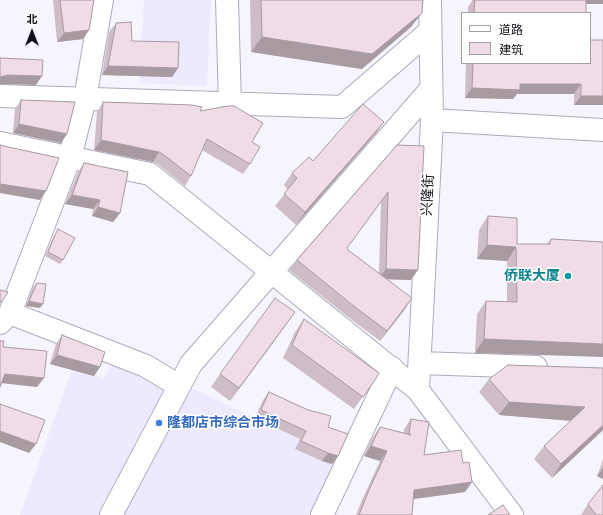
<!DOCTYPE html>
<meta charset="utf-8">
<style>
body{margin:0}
#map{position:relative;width:603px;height:515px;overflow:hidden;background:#f6f5fd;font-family:"Alegreya Sans","Noto Sans SC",sans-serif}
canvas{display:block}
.legend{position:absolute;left:461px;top:12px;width:130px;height:52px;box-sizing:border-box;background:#fff;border:1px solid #a1a0a3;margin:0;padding:5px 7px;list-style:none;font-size:12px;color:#141219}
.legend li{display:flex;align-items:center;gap:8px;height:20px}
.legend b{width:20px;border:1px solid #a1a0a3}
.north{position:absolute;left:12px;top:12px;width:40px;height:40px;-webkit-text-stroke:3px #fff;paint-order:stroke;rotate:0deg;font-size:11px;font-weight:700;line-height:16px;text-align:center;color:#141219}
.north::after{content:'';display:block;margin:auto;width:14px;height:18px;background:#141219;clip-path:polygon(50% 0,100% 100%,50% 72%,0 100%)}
</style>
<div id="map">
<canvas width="603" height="515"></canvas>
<ul class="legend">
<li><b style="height:5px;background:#fff"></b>道路</li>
<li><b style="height:11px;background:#f0dce6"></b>建筑</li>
</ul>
<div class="north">北</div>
</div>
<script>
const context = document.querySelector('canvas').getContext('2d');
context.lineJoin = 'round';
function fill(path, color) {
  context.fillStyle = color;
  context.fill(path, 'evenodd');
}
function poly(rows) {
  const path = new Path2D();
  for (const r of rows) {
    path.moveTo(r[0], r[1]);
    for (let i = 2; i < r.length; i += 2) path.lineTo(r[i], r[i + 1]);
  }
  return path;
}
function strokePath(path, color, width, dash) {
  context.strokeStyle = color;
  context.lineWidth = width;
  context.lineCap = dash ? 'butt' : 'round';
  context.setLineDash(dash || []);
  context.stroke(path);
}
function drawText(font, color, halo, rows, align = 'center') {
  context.font = font + ' "Alegreya Sans","Noto Sans SC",sans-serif';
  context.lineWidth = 3;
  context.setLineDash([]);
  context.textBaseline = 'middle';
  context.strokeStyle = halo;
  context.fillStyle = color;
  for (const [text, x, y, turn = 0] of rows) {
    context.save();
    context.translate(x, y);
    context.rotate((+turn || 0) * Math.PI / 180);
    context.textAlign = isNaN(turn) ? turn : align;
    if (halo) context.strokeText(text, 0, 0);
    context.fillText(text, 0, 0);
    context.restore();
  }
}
const built = poly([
 [144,0,211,0,207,86,139,83],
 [117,353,355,465,329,515,20,515,73,367,104,379]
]);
const minor = poly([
 [227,0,230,104],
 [0,96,342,107,430,31],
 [432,120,603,130],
 [0,143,150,174,418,390,512,515],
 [10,313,146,366,179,386],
 [0,323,10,313,70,157,85,99,102,0],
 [420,363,536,367],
 [418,390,432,120,430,0],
 [111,515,191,364,431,89],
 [322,515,392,368]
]);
const wall = poly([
 [53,0,94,0,89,30,83,39,57,42],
 [250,0,423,0,411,27,362,69,251,52],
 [472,0,603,0,603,4,586,4,586,13,468,13,468,7,472,1],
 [116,23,132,41,178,68,172,77,102,75,109,32],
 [466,63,590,63,603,105,574,105,574,94,517,94,513,99,465,98],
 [21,100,61,143,13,133,15,109],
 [103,102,200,111,252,142,250,164,243,174,202,150,191,176,185,186,158,164,153,162,94,150,97,112],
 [384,122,375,134,296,225,275,206,288,190,284,185,292,173],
 [397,145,411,280,387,279,405,309,380,341,348,317,289,270,297,260],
 [381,202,379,273,348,250,347,248],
 [84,163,120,213,113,222,92,216,93,209,65,204,78,172],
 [488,216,517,244,547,244,551,239,603,242,475,353,477,314,486,301,507,302,507,261,477,259,479,230],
 [58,229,63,260,60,264,45,256,52,240],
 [37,283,40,308,26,306,33,287],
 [304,319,375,380,354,409,283,358,295,332],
 [286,325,230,401,211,387,220,374],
 [62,335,100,367,94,376,50,364,56,344],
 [489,379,603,430,552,478,534,459,544,446,571,421,499,415,479,392],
 [269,392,308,410,328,427,338,456,332,464,322,461,295,449,300,439,255,418,263,400],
 [411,419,424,455,463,463,472,482,465,492,413,499,412,515,356,515,362,500,380,461,364,456,373,437,380,427,404,433,404,429],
 [603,460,603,479,597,476],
 [588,504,603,515,581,515]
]);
const shadedWall = poly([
 [581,0,603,0,603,4,579,4],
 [422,13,411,27,362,69,251,52,262,37],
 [89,30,83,39,57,42,64,33],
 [108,66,178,68,172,77,102,75],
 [7,75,42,76,36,85,0,84,0,77],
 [520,84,581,84,574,94,517,94,513,99,465,98,472,88],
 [581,96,603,96,603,105,574,105],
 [384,122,375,134,296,225,305,212],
 [19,124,67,134,61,143,13,133],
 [101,140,159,152,153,162,94,150],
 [0,184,46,191,40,200,0,193],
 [72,195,100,200,93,209,65,204],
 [98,207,120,213,113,222,92,216],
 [487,245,516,247,507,261,477,259],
 [386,269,418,270,411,280,378,279],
 [412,298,405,309,380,341,387,331],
 [29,301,43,304,40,308,26,306],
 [295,312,286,325,230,401,239,388],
 [484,339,603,344,603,357,475,353],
 [57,355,100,367,94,376,50,364],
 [5,374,44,378,37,387,0,383],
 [509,402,585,407,575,421,499,415],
 [603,425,603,430,552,478,561,464],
 [0,431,36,444,29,453,0,442],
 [371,446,387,451,380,461,364,456],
 [328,453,338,456,332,464,322,461],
 [603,468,603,479,597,476],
 [472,482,465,492,407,500,414,490]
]);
const building = poly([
 [60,0,94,0,89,30,64,33,60,0],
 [261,0,423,0,422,13,372,54,262,37,261,0],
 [475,0,586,0,586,13,474,13,475,0],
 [131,22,132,41,179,42,178,68,108,66,116,23,131,22],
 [590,40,603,40,603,96,581,96,581,84,520,84,520,90,472,88,473,63,590,63,590,40],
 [0,58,43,60,42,76,7,75,0,77,0,58],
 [21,100,75,102,67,134,19,124,21,100],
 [103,102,192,105,202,107,200,111,228,106,234,106,263,123,252,142,260,147,250,164,207,139,191,176,164,155,159,152,101,140,103,102],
 [363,104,384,122,305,212,284,194,297,178,292,173,309,157,313,161,363,104],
 [0,145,4,146,59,158,46,191,0,184,0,145],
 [397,145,424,146,418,270,386,269,388,192,347,248,348,249,348,250,412,298,387,331,355,307,297,260,397,145],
 [84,163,128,172,120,213,98,207,100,200,72,195,84,163],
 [488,216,517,218,517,244,550,244,551,239,603,242,603,344,484,339,486,301,517,302,516,247,487,245,488,216],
 [58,229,75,238,63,260,48,252,55,235,58,229],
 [37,283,46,284,43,304,29,301,37,283],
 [0,290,8,292,5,297,0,303,0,290],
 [275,298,295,312,239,388,220,374,275,298],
 [304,319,379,373,375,380,363,397,292,345,304,319],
 [62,335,105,352,100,367,57,355,62,335],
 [0,341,4,341,3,347,47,351,44,378,5,374,0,387,0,341],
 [508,365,603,368,603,425,561,464,544,446,585,407,509,402,489,379,508,365],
 [269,392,308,410,331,416,328,427,348,434,338,456,328,453,301,441,306,431,261,410,269,392],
 [0,404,45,420,36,444,0,431,0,404],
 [411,419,429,422,424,455,461,450,463,463,469,462,472,482,414,490,412,515,359,515,369,490,387,451,371,446,380,427,411,435,409,434,411,419],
 [603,485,603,515,596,515,588,504,603,485],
 [503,505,510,515,488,515,503,505]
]);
const markers = [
 [568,276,4,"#0f9aa8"],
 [159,423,4,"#3f7fe0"]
];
const streetNames = [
 ["兴隆街",428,195,-87]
];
const cultureNames = [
 ["侨联大厦",560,276]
];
const shopNames = [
 ["隆都店市综合市场",167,423]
];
fill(built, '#ede9ff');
strokePath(minor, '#adaabc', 24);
strokePath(minor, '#fff', 22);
fill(wall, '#cebdc6');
fill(shadedWall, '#a89aa1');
fill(building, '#f0dce6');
strokePath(building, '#a89aa1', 1);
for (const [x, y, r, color] of markers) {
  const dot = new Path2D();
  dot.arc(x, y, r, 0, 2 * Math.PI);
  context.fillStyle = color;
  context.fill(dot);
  strokePath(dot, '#fff', 1.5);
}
drawText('14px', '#141219', '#fff', streetNames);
drawText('bold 14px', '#0d838f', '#fff', cultureNames, 'right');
drawText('bold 14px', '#366cbe', '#fff', shopNames, 'left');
</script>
